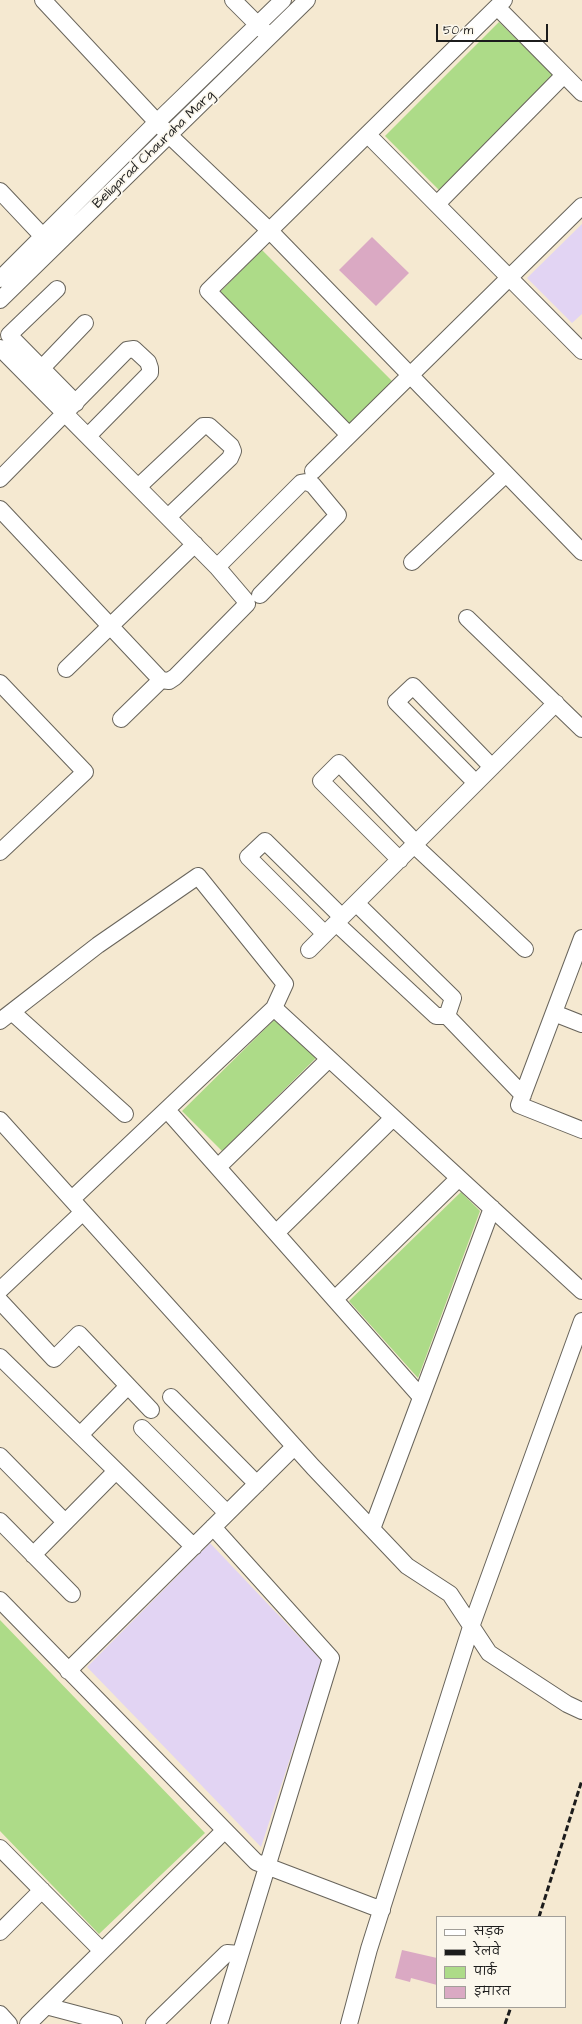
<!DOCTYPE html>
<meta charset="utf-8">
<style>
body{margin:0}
#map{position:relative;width:582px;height:2024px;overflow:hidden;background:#f5e9d1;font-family:"Architects Daughter","Playpen Sans Deva",sans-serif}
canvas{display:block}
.legend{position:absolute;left:436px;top:1916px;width:130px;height:92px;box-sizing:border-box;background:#fbf7ec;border:1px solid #a29f99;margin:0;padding:5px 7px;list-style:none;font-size:12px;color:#1c1c1c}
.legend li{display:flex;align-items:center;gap:8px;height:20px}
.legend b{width:20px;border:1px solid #a29f99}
.scale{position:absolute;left:436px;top:24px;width:112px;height:18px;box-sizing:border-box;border:2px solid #1c1c1c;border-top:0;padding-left:5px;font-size:12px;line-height:14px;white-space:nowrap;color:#1c1c1c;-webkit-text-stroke:3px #fbf7ec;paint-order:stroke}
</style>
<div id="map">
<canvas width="582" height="2024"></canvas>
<ul class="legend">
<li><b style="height:5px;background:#fff"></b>सड़क</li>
<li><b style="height:5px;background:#1c1c1c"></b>रेलवे</li>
<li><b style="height:11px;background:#addb88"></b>पार्क</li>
<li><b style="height:11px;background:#daa9c3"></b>इमारत</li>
</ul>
<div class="scale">50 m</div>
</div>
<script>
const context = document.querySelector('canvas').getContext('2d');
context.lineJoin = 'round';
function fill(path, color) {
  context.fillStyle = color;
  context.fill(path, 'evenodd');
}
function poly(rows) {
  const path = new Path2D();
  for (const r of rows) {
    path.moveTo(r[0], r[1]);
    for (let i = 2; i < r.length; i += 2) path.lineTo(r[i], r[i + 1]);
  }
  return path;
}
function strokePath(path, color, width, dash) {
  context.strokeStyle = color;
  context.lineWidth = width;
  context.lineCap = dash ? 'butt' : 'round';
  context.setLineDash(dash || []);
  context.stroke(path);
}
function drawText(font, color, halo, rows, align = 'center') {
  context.font = font + ' "Architects Daughter",sans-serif';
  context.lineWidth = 3.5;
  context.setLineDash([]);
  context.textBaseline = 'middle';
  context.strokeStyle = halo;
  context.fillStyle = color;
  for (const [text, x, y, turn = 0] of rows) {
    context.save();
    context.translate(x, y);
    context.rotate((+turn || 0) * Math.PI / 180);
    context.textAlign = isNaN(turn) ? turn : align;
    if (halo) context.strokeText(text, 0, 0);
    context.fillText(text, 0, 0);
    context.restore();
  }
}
const built = poly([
 [582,224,582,314,572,323,527,278],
 [210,1543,322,1661,261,1847,87,1667]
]);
const green = poly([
 [499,22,553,75,439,190,385,136],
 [262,250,392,381,349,424,219,293],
 [276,1018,316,1058,222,1151,182,1111],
 [461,1192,480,1211,418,1378,349,1301],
 [0,1620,205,1833,99,1934,0,1831]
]);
const building = poly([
 [372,237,409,273,376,306,339,270],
 [402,1950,437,1958,437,1985,411,1978,410,1982,395,1978]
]);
const minor = poly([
 [43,0,169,135,270,231,582,552],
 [233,0,265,32],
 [497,7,582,93],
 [368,135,582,351],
 [0,191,50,244],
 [437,204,564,75],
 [0,279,157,122,283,0],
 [57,289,9,335,76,403],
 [0,300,307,0],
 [0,348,217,567,246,601,247,604,175,677,169,681,161,680,0,509],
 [41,369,85,323],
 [349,435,208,291,504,0],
 [313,471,582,206],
 [0,479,127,350,134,349,148,362,150,368,150,373,88,436],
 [138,487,203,426,209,426,231,446,233,451,230,458,168,517],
 [412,562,506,474],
 [217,567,301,483,307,482,313,485,338,515,260,595],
 [467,618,582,729],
 [66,669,195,544],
 [0,683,85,772,0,852],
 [121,719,161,680],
 [476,783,396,702,413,686,492,767],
 [414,845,525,949],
 [400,860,321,781,339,763,416,843],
 [356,903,453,998,447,1016],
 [336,923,436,1016,447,1016,523,1095],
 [325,934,248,857,265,841,342,917],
 [582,938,519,1105,582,1130],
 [309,950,556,703],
 [12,1012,125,1114],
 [554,1013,582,1024],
 [0,1021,98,945,198,876,285,984,274,1008],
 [167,1110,421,1397],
 [0,1120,313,1467,407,1566,450,1594,489,1653,567,1704,582,1711],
 [218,1167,329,1059],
 [72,1199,274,1008,582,1291],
 [276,1233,393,1118],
 [0,1290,83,1212],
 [335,1299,459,1178],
 [0,1301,54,1359,79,1334,151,1410],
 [0,1357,194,1547],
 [171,1397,257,1484],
 [142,1428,227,1513],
 [80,1435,128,1386],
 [0,1456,65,1522],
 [0,1521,72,1594],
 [213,1527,331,1658,219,2024],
 [372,1529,492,1208],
 [33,1555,116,1471],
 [0,1600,256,1862,382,1910],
 [68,1671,294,1447],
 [0,1848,102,1951],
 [0,1932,42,1890],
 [46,2006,114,2024],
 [0,2014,9,2024],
 [28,2024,224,1831],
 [154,2024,227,1953,240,1954],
 [349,2024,369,1949,471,1627,582,1321]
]);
const rail = poly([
 [539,1917,582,1780],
 [505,2024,511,2007]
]);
const streetNames = [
 ["Beligarad Chauraha Marg",154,150,-44]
];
fill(built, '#e2d4f3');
fill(green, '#addb88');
fill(building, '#daa9c3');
strokePath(minor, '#68645b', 18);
strokePath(minor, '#fff', 16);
strokePath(rail, '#1c1c1c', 3, [6, 3]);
drawText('14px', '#1c1c1c', '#fbf7ec', streetNames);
</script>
